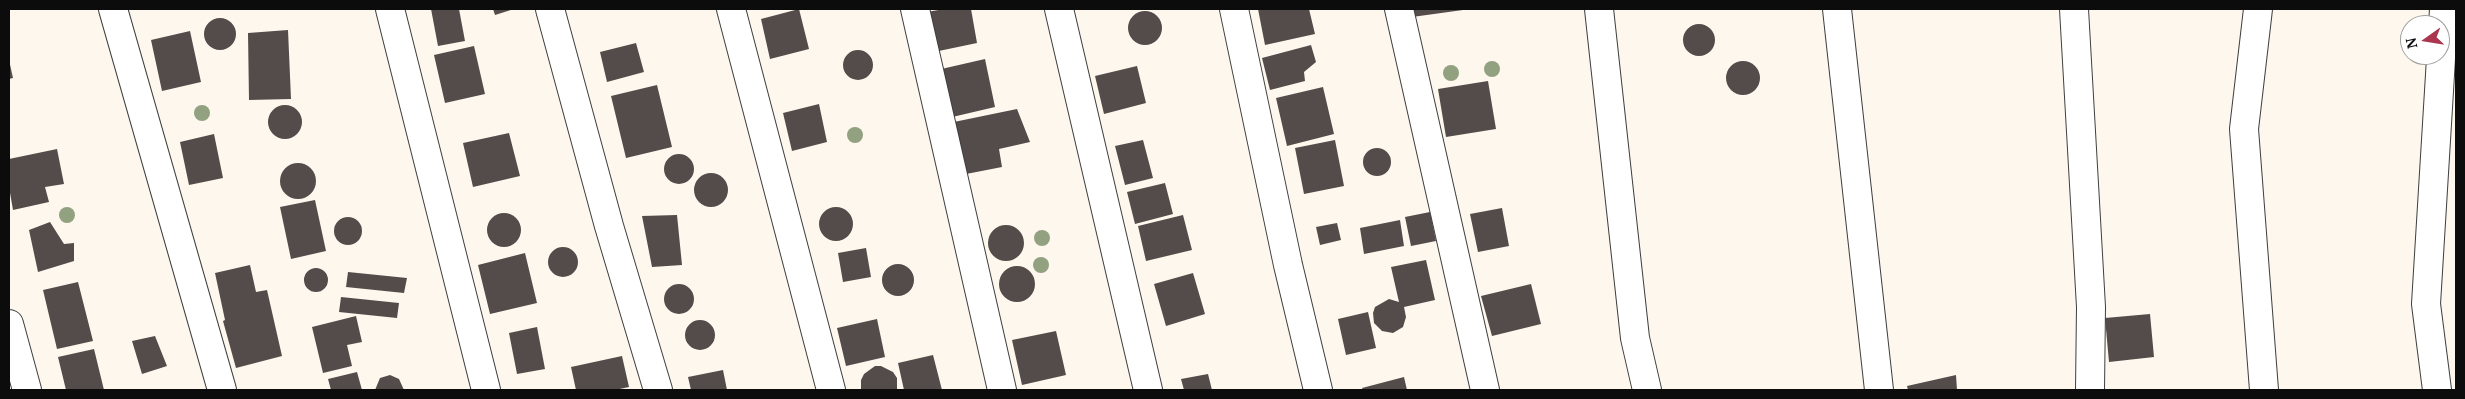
<!DOCTYPE html>
<style>
body{margin:0}
#map{position:relative;width:2465px;height:399px;overflow:hidden;background:#fdf7ed;font-family:"PT Serif",serif}
canvas{display:block}
.frame{position:absolute;inset:0;border:10px solid #0c0c0c;pointer-events:none}
.north{position:absolute;left:2400px;top:15px;width:50px;height:50px;box-sizing:border-box;background:#fff;border:1px solid #9e9e9e;border-radius:50%;rotate:257deg;font-size:14px;font-weight:700;line-height:20px;text-align:center;color:#0c0c0c}
.north::after{content:'';display:block;margin:auto;width:18px;height:22px;background:#aa3650;clip-path:polygon(50% 0,100% 100%,50% 72%,0 100%)}
</style>
<div id="map">
<canvas width="2465" height="399"></canvas>
<div class="frame"></div>
<div class="north">N</div>
</div>
<script>
const context = document.querySelector('canvas').getContext('2d');
context.lineJoin = 'round';
function fill(path, color) {
  context.fillStyle = color;
  context.fill(path, 'evenodd');
}
function poly(rows) {
  const path = new Path2D();
  for (const r of rows) {
    if (r.length === 3) {
      path.moveTo(r[0] + r[2], r[1]);
      path.arc(r[0], r[1], r[2], 0, 2 * Math.PI);
      continue;
    }
    path.moveTo(r[0], r[1]);
    for (let i = 2; i < r.length; i += 2) path.lineTo(r[i], r[i + 1]);
  }
  return path;
}
function strokePath(path, color, width, dash) {
  context.strokeStyle = color;
  context.lineWidth = width;
  context.lineCap = dash ? 'butt' : 'round';
  context.setLineDash(dash || []);
  context.stroke(path);
}
const building = poly([
 [431,9,459,9,465,41,438,46],
 [493,9,514,9,495,15],
 [799,9,809,49,770,59,761,19],
 [944,9,971,9,977,43,934,52,927,12],
 [1258,9,1309,9,1315,34,1265,45],
 [1411,9,1463,9,1463,10,1412,17],
 [1145,28,17],
 [220,34,16],
 [1699,40,16],
 [288,30,291,99,249,100,248,33],
 [190,31,201,82,162,91,151,40],
 [636,43,644,72,607,82,600,52],
 [1311,45,1316,62,1304,72,1305,81,1270,90,1262,58],
 [474,46,485,94,445,103,434,55],
 [858,65,15],
 [985,59,995,107,948,118,937,70],
 [9,60,13,78,9,79],
 [1743,78,17],
 [1137,66,1146,103,1104,114,1095,76],
 [1488,81,1496,129,1446,137,1438,89],
 [657,85,672,147,626,158,611,96],
 [1323,87,1334,134,1287,146,1276,98],
 [819,104,827,142,792,151,783,113],
 [285,122,17],
 [1017,109,1030,142,999,149,1002,167,961,175,949,123],
 [509,133,520,176,473,187,463,143],
 [214,134,223,178,189,185,180,142],
 [1143,140,1153,178,1125,185,1115,146],
 [1335,140,1344,186,1304,194,1295,148],
 [1377,162,14],
 [57,149,64,184,45,187,49,202,13,210,9,187,9,159],
 [679,169,15],
 [298,181,18],
 [711,190,17],
 [1165,183,1173,214,1135,224,1127,192],
 [315,200,326,251,291,259,280,207],
 [836,224,17],
 [1502,208,1509,246,1478,252,1470,214],
 [1430,212,1436,241,1411,246,1405,217],
 [504,230,17],
 [677,215,682,265,652,267,642,216],
 [1183,215,1192,250,1146,261,1138,226],
 [348,231,14],
 [1400,220,1404,246,1364,254,1360,228],
 [50,222,64,244,74,243,74,261,38,272,29,230],
 [1337,223,1341,240,1320,245,1316,227],
 [1006,243,18],
 [563,262,15],
 [866,248,871,277,843,282,838,253],
 [525,253,537,303,490,314,478,265],
 [1426,260,1435,300,1404,307,1406,317,1403,327,1393,333,1382,331,1374,323,1373,313,1375,307,1389,299,1399,302,1391,267],
 [898,280,16],
 [250,265,256,292,267,290,282,356,236,368,223,321,225,320,215,273],
 [1017,284,18],
 [316,280,12],
 [348,272,407,278,404,293,346,287],
 [1193,273,1205,314,1166,326,1154,284],
 [78,282,93,341,57,349,43,290],
 [1531,284,1541,324,1492,336,1481,296],
 [679,299,15],
 [341,297,399,303,397,318,339,312],
 [1368,312,1376,348,1346,355,1338,319],
 [2150,314,2154,357,2109,362,2105,318],
 [356,316,362,342,347,345,352,366,323,373,312,327],
 [877,319,885,357,846,366,837,328],
 [700,335,15],
 [537,327,545,369,517,374,509,333],
 [1056,331,1066,375,1022,385,1012,340],
 [155,336,167,366,142,374,132,341],
 [94,349,104,390,66,390,58,357],
 [933,355,942,390,904,390,898,363],
 [622,356,629,387,615,390,576,390,571,367],
 [875,366,881,366,893,372,897,378,897,390,861,390,861,380,864,374],
 [723,370,727,390,691,390,688,377],
 [357,372,362,390,331,390,328,379],
 [1208,374,1212,390,1184,390,1181,379],
 [390,375,399,379,404,390,375,390,380,378],
 [1956,375,1957,390,1908,390,1907,386],
 [1404,377,1407,390,1363,390,1362,388]
]);
const minor = poly([
 [113,9,222,390],
 [390,9,486,390],
 [550,9,609,226,658,390],
 [731,9,831,390],
 [915,9,1002,390],
 [1059,9,1148,390],
 [1234,9,1288,265,1318,390],
 [1399,9,1485,390],
 [1599,9,1635,338,1647,390],
 [1837,9,1879,390],
 [2074,9,2091,307,2090,390],
 [2258,9,2244,129,2264,390],
 [9,324,27,390],
 [2437,390,2426,304,2444,9]
]);
const trees = [
 [1492,69],
 [1451,73],
 [202,113],
 [855,135],
 [67,215],
 [1042,238],
 [1041,265]
];
fill(building, '#534c4a');
strokePath(minor, '#3f3f3f', 30);
strokePath(minor, '#fff', 28);
context.fillStyle = '#92a17f';
for (const [x, y] of trees) {
  context.beginPath();
  context.arc(x, y, 8, 0, 2 * Math.PI);
  context.fill();
}
</script>
